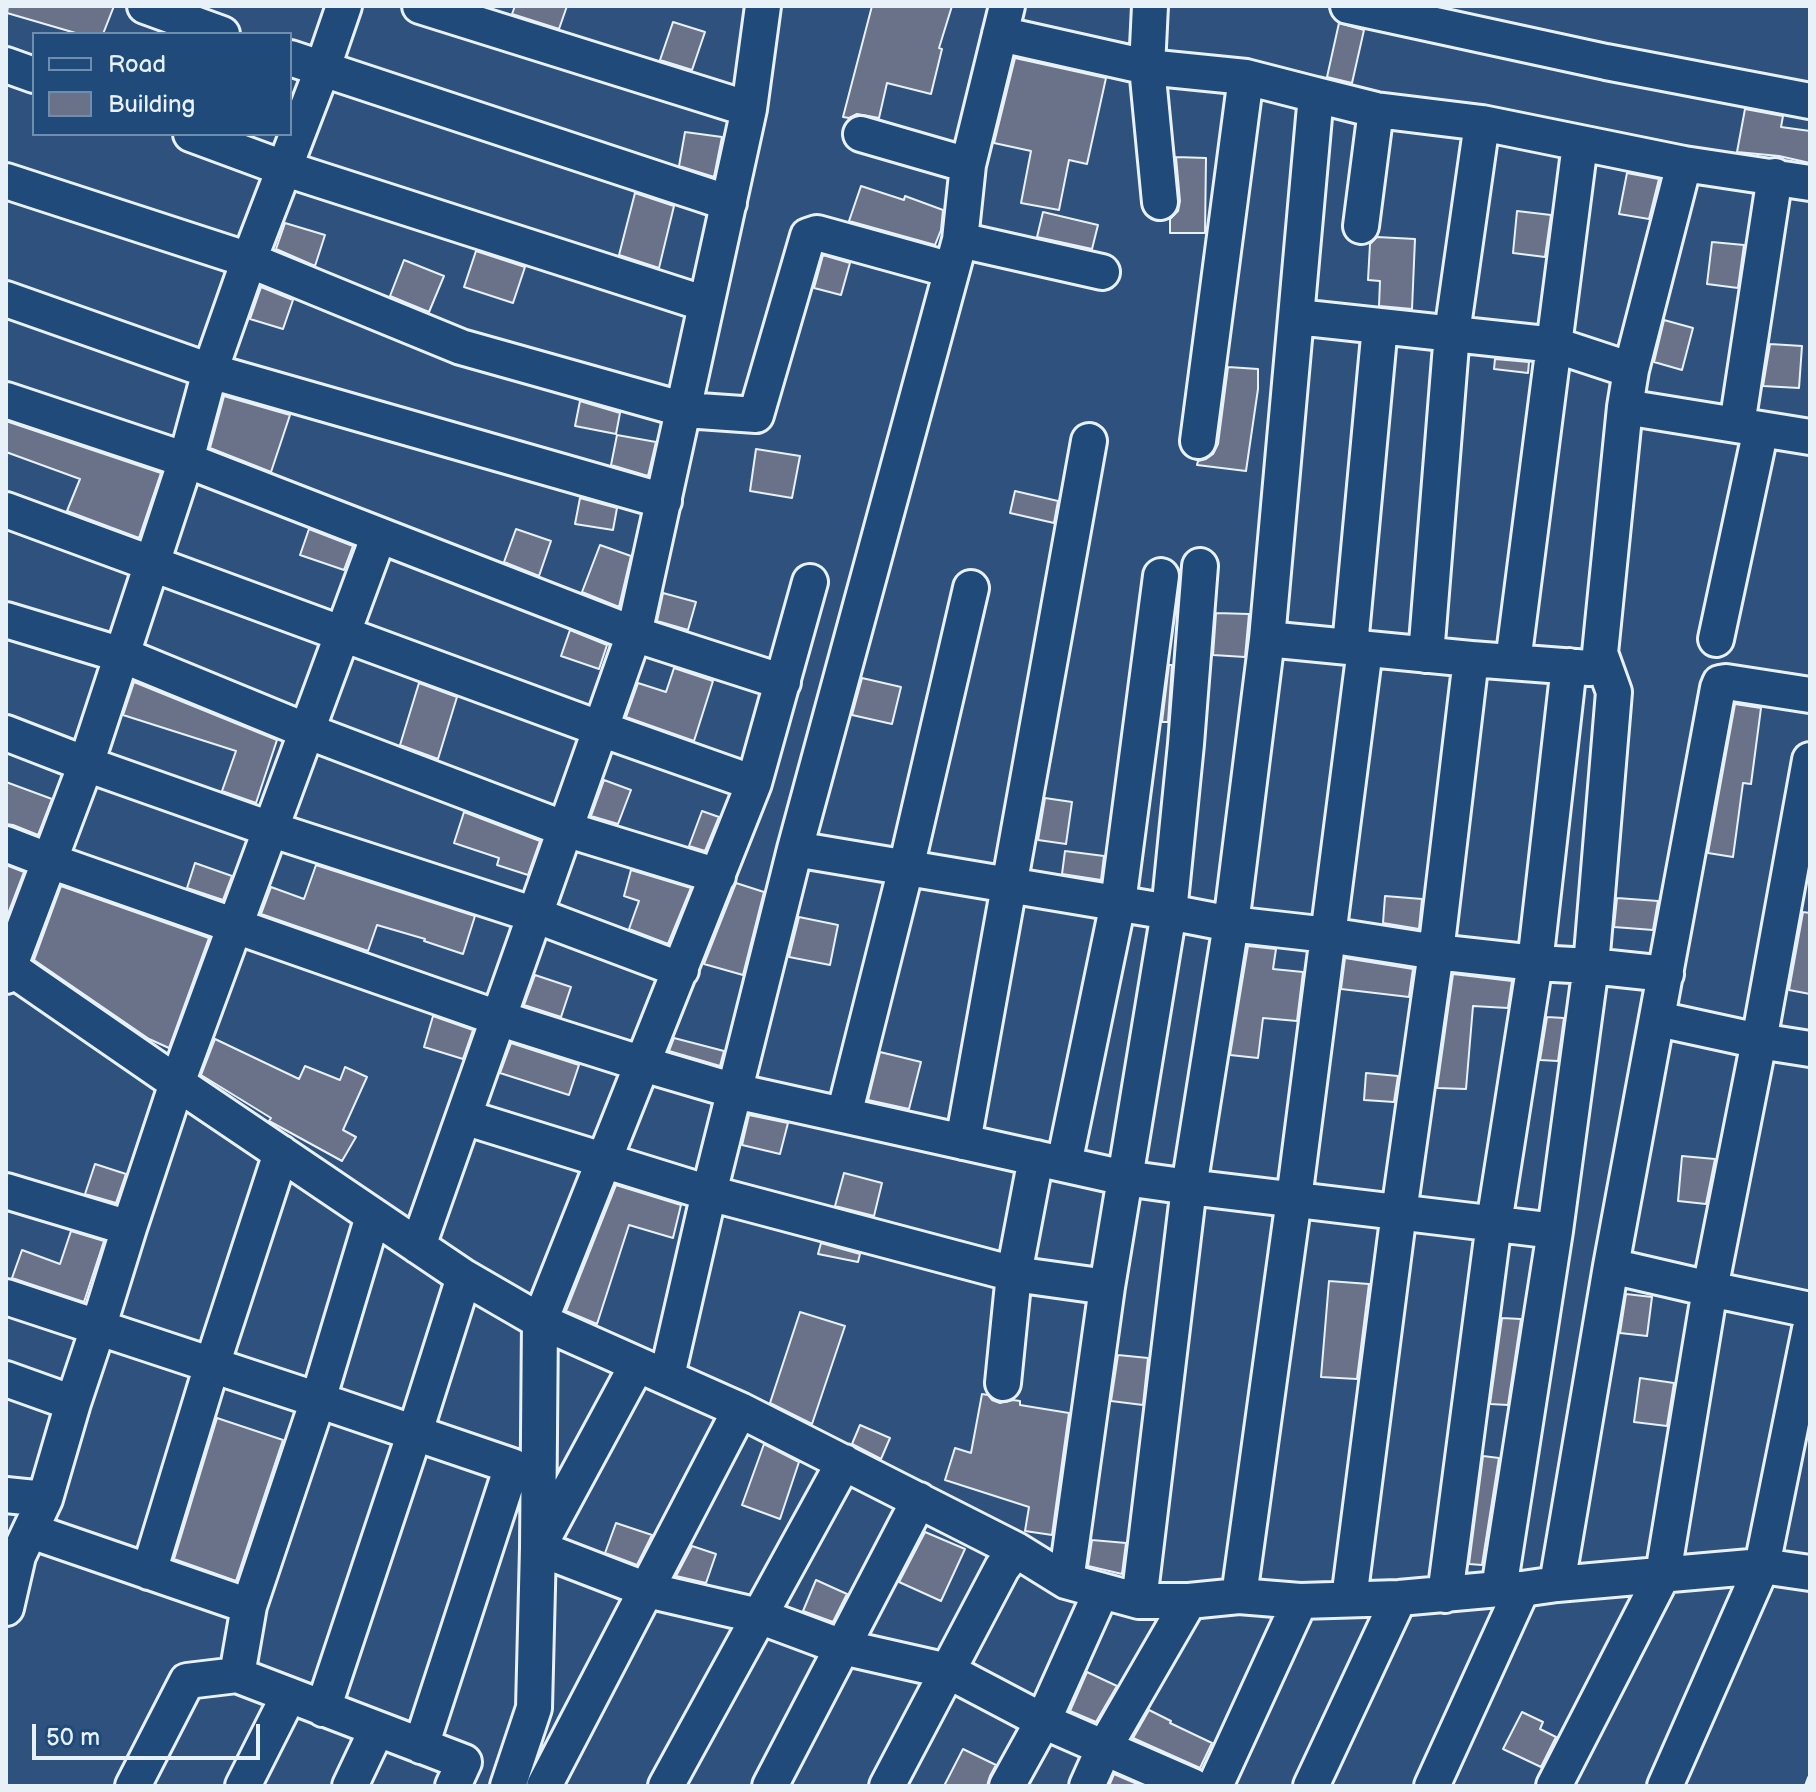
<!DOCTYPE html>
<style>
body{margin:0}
#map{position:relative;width:1816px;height:1792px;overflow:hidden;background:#2e527d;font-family:"Balsamiq Sans",sans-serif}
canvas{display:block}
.frame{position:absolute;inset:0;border:8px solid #e8f1f8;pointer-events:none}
.legend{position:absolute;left:32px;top:32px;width:260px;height:104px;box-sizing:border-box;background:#1f4a7a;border:2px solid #6f8dac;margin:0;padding:10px 14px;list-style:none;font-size:24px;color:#e8f1f8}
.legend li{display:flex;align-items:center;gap:16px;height:40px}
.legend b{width:40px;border:2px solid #6f8dac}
.scale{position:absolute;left:32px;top:1724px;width:228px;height:36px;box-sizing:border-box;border:4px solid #e8f1f8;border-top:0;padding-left:10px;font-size:24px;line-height:28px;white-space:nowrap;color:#e8f1f8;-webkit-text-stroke:6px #1f4a7a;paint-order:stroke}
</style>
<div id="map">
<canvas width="1816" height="1792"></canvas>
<div class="frame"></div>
<ul class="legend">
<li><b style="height:10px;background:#1f4a7a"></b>Road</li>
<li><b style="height:22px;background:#697289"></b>Building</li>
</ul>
<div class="scale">50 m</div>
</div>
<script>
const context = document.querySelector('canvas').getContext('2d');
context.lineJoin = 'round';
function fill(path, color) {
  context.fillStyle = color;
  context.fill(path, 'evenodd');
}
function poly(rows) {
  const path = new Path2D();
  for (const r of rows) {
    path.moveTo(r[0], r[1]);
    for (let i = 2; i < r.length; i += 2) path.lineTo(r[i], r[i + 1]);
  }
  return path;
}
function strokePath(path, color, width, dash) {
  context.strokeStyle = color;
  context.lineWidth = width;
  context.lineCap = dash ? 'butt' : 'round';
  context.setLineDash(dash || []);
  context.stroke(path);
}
const building = poly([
 [8,6,114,6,103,34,79,34,7,13,8,6],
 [515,6,567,6,559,29,512,14,515,6],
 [872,6,952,6,939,48,942,49,931,94,887,83,879,118,857,114,849,118,843,117,872,6],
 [673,22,705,32,692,70,660,60,673,22],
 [1339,23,1364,30,1352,83,1327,77,1339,23],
 [1015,58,1106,78,1087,164,1069,160,1059,210,1021,203,1031,151,994,143,1015,58],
 [1745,109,1783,116,1781,127,1810,131,1810,163,1779,156,1737,152,1745,109],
 [685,132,722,137,714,177,679,166,685,132],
 [1176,157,1206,158,1205,233,1170,233,1170,219,1178,211,1180,201,1176,157],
 [1627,173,1659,179,1649,219,1619,214,1627,173],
 [861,186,904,200,905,196,943,210,941,230,935,245,849,221,861,186],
 [635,193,674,206,659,268,619,255,635,193],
 [1517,211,1551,215,1545,257,1513,253,1517,211],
 [1043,212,1098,225,1092,249,1037,237,1043,212],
 [285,223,325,235,315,266,276,249,285,223],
 [1377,237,1415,239,1412,309,1379,306,1380,281,1368,280,1370,244,1377,237],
 [1712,242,1744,245,1738,288,1707,284,1712,242],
 [476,251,525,267,513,303,464,287,476,251],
 [823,255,850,263,841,295,814,288,823,255],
 [404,260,444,276,429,312,390,296,404,260],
 [261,287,293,300,283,329,250,319,261,287],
 [1664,320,1693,328,1682,370,1654,362,1664,320],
 [1770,344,1802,346,1799,388,1763,386,1770,344],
 [1495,359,1529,362,1528,373,1494,369,1495,359],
 [1228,367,1258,369,1258,389,1246,471,1197,465,1198,461,1206,459,1213,454,1218,444,1228,367],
 [224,396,290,415,271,472,210,448,224,396],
 [580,401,620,413,616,434,575,426,580,401],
 [6,421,161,473,139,538,67,511,80,479,6,452,6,421],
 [617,435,656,442,648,476,611,465,617,435],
 [756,449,800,456,792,498,750,491,756,449],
 [1015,491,1058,501,1054,523,1010,513,1015,491],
 [580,498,617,508,613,530,575,524,580,498],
 [309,529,353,546,344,570,300,555,309,529],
 [516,529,551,541,539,576,504,562,516,529],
 [600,545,631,556,619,607,582,592,600,545],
 [663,593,696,602,688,630,657,621,663,593],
 [1216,613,1249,614,1245,657,1213,655,1216,613],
 [570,630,607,645,599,669,561,656,570,630],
 [1169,665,1172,665,1168,722,1162,722,1169,665],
 [674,668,713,681,694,741,626,717,638,683,666,692,674,668],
 [862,678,901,687,892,724,852,715,862,678],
 [134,682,277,740,256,803,222,791,236,751,123,715,134,682],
 [419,683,457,697,438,759,400,745,419,683],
 [1735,704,1761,708,1751,784,1743,783,1733,857,1708,853,1735,704],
 [604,780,631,790,618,824,591,816,604,780],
 [6,782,52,799,38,835,13,825,6,824,6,782],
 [1045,798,1072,802,1066,844,1038,840,1045,798],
 [702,811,719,817,705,851,689,846,702,811],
 [464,812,540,841,528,875,497,865,499,858,454,843,464,812],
 [1065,851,1104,856,1101,880,1062,874,1065,851],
 [195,863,232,876,223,900,187,888,195,863],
 [6,865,24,872,6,919,6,865],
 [316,865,475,916,463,954,424,941,425,939,377,925,368,951,261,914,271,887,304,899,316,865],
 [631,870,691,888,668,944,629,929,639,901,624,896,631,870],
 [736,883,764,892,743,975,704,964,736,883],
 [61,886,209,938,169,1048,149,1039,34,960,61,886],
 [1385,896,1422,899,1419,929,1383,923,1385,896],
 [1617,898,1658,901,1653,930,1614,927,1617,898],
 [1803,912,1810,913,1810,994,1789,990,1803,912],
 [799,917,838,925,830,965,789,957,799,917],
 [1248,946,1276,949,1273,969,1303,972,1297,1021,1263,1018,1258,1058,1230,1055,1248,946],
 [1345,958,1413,969,1409,997,1341,989,1345,958],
 [1453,974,1512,981,1508,1008,1473,1006,1466,1089,1437,1088,1453,974],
 [535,975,571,987,561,1017,524,1005,535,975],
 [433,1016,473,1030,463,1059,424,1047,433,1016],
 [1547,1017,1564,1018,1558,1061,1540,1060,1547,1017],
 [674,1038,724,1051,720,1066,669,1051,674,1038],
 [215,1039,299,1079,305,1066,340,1080,345,1067,367,1077,343,1130,356,1137,342,1161,269,1121,271,1118,201,1075,215,1039],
 [511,1043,579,1065,569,1095,500,1073,511,1043],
 [880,1052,921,1062,909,1109,868,1100,880,1052],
 [1366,1073,1398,1076,1394,1102,1364,1100,1366,1073],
 [749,1115,788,1123,780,1154,742,1145,749,1115],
 [1682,1156,1715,1159,1706,1204,1678,1201,1682,1156],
 [95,1164,126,1174,116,1203,85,1194,95,1164],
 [844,1173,882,1183,874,1216,835,1206,844,1173],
 [616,1185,681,1205,673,1238,629,1225,597,1324,566,1311,616,1185],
 [71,1231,104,1241,84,1302,12,1278,22,1250,60,1264,71,1231],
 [821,1243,860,1254,858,1262,818,1254,821,1243],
 [1329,1281,1369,1284,1357,1379,1321,1377,1329,1281],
 [1626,1294,1652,1297,1647,1336,1620,1333,1626,1294],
 [800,1312,845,1326,812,1424,770,1403,800,1312],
 [1502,1318,1521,1319,1508,1405,1490,1404,1502,1318],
 [1118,1355,1148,1358,1143,1405,1111,1401,1118,1355],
 [1640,1378,1674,1383,1667,1426,1634,1422,1640,1378],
 [982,1394,988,1395,992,1400,1000,1403,1013,1400,1020,1401,1020,1405,1069,1413,1052,1535,1025,1531,1029,1507,945,1480,955,1448,971,1453,982,1394],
 [217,1418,283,1440,236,1581,174,1559,217,1418],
 [860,1425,890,1438,881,1459,852,1444,860,1425],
 [764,1444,799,1462,780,1519,742,1505,764,1444],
 [1483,1456,1499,1458,1482,1565,1469,1564,1483,1456],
 [616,1523,652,1535,637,1565,605,1553,616,1523],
 [925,1532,965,1549,941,1601,899,1582,925,1532],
 [1092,1540,1126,1543,1122,1574,1088,1566,1092,1540],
 [692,1546,716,1554,706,1583,676,1576,692,1546],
 [816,1580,847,1594,833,1622,803,1611,816,1580],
 [1087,1672,1117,1686,1096,1722,1070,1711,1087,1672],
 [1149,1710,1171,1721,1170,1723,1212,1743,1200,1768,1133,1738,1149,1710],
 [1522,1712,1543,1722,1540,1729,1556,1737,1541,1767,1503,1749,1522,1712],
 [963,1749,996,1765,990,1776,987,1786,944,1786,963,1749],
 [1114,1774,1142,1786,1109,1786,1114,1774]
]);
const minor = poly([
 [145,6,222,34],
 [420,6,749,109],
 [1150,6,1147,67,1160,202],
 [1348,6,1606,62,1810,101],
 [1000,34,1147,67,1246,77,1316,95],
 [290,58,729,203],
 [6,65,34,75],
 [191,134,283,168,706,304],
 [861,134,968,165],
 [6,181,249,260,461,347,685,410,756,415,808,236,817,233,951,270],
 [1361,226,1376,110],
 [960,240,1102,272],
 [6,299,210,371,664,501],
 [1297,317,1380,326],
 [6,400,186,460,634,634,783,682],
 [1625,407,1810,437],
 [1737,425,1775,176],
 [1198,441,1246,77],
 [6,510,601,729,754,783],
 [6,620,122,655,307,731,565,829,718,876],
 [1267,639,1471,659,1589,668],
 [1716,639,1761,429],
 [1426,655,1452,333,1482,123],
 [1513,662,1580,144],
 [6,733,86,764,270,829,535,915,681,970],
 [6,844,50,861,498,1018,643,1064,735,1091,1125,1178,1189,1187,1555,1231],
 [795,849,1169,912,1231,924,1328,935,1436,952,1535,963,1591,966,1666,974],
 [6,965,177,1083,464,1277,540,1321,740,1410,1016,1550,1066,1581,1139,1601,1189,1601,1239,1596,1300,1601,1399,1598,1499,1589,1522,1589,1557,1584,1762,1566,1810,1573],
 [6,976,86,764,186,460,210,371,249,260,322,70,344,6],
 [1658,1019,1759,1041,1810,1049],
 [844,1115,906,868,971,588],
 [464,1117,709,1193,1014,1274,1036,1158],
 [963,1142,1089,441],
 [1064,1164,1118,903,1161,576],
 [6,1191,129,1228],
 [418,1246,634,634,749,109,763,6],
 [1611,1266,1710,1289,1810,1310],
 [6,1297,318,1400,512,1466,421,1746],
 [637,1365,538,1548,647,1590,759,1616,842,1647,948,1671,1043,1721,1101,1592],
 [667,1376,709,1193,795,849,960,240,968,165,1007,6],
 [6,1379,73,1403,45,1499,18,1556,6,1608],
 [1003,1383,1014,1274,1107,1287],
 [73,1403,98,1328,129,1228,177,1083,379,535],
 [6,1495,45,1499],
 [31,1531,249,1606],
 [149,1572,212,1365,281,1153],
 [1066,1581,1107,1287,1169,912,1186,744,1200,566],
 [1557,1584,1611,1266,1718,688,1720,683,1726,682,1810,695],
 [1499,1589,1555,1231,1591,966,1614,692,1600,653,1625,407,1631,370,1684,164],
 [1445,1595,1494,1223,1535,963,1569,666],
 [1239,1596,1294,1199,1364,657,1351,635,1380,326,1555,345,1631,370],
 [1349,1599,1399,1212,1436,952,1471,659],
 [1139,1601,1189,1187,1231,924,1267,639,1316,95,1376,110,1482,123,1684,164,1810,183],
 [237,1675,249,1606,318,1400,373,1216],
 [323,1709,415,1432,464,1277],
 [133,1786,187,1681,237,1675,464,1762,453,1786],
 [243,1786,289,1695],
 [350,1786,377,1729],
 [508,1786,534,1708,538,1548,540,1321,754,783,810,582],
 [544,1786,740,1410],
 [666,1786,844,1462],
 [770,1786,919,1500],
 [887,1786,1002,1568,1016,1550],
 [1007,1786,1043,1721,1192,1786],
 [1087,1786,1104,1748,1189,1601],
 [1215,1786,1300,1601],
 [1311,1786,1399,1598],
 [1432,1786,1522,1589],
 [1554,1786,1663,1574,1710,1289,1759,1041,1810,760],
 [1665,1786,1762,1566,1810,1329]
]);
const rail = poly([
 [1807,1786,1810,1778]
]);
fill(building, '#697289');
strokePath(building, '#e8f1f8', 2);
strokePath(minor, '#e8f1f8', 40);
strokePath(minor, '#1f4a7a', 34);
strokePath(rail, '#e8f1f8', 6);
</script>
